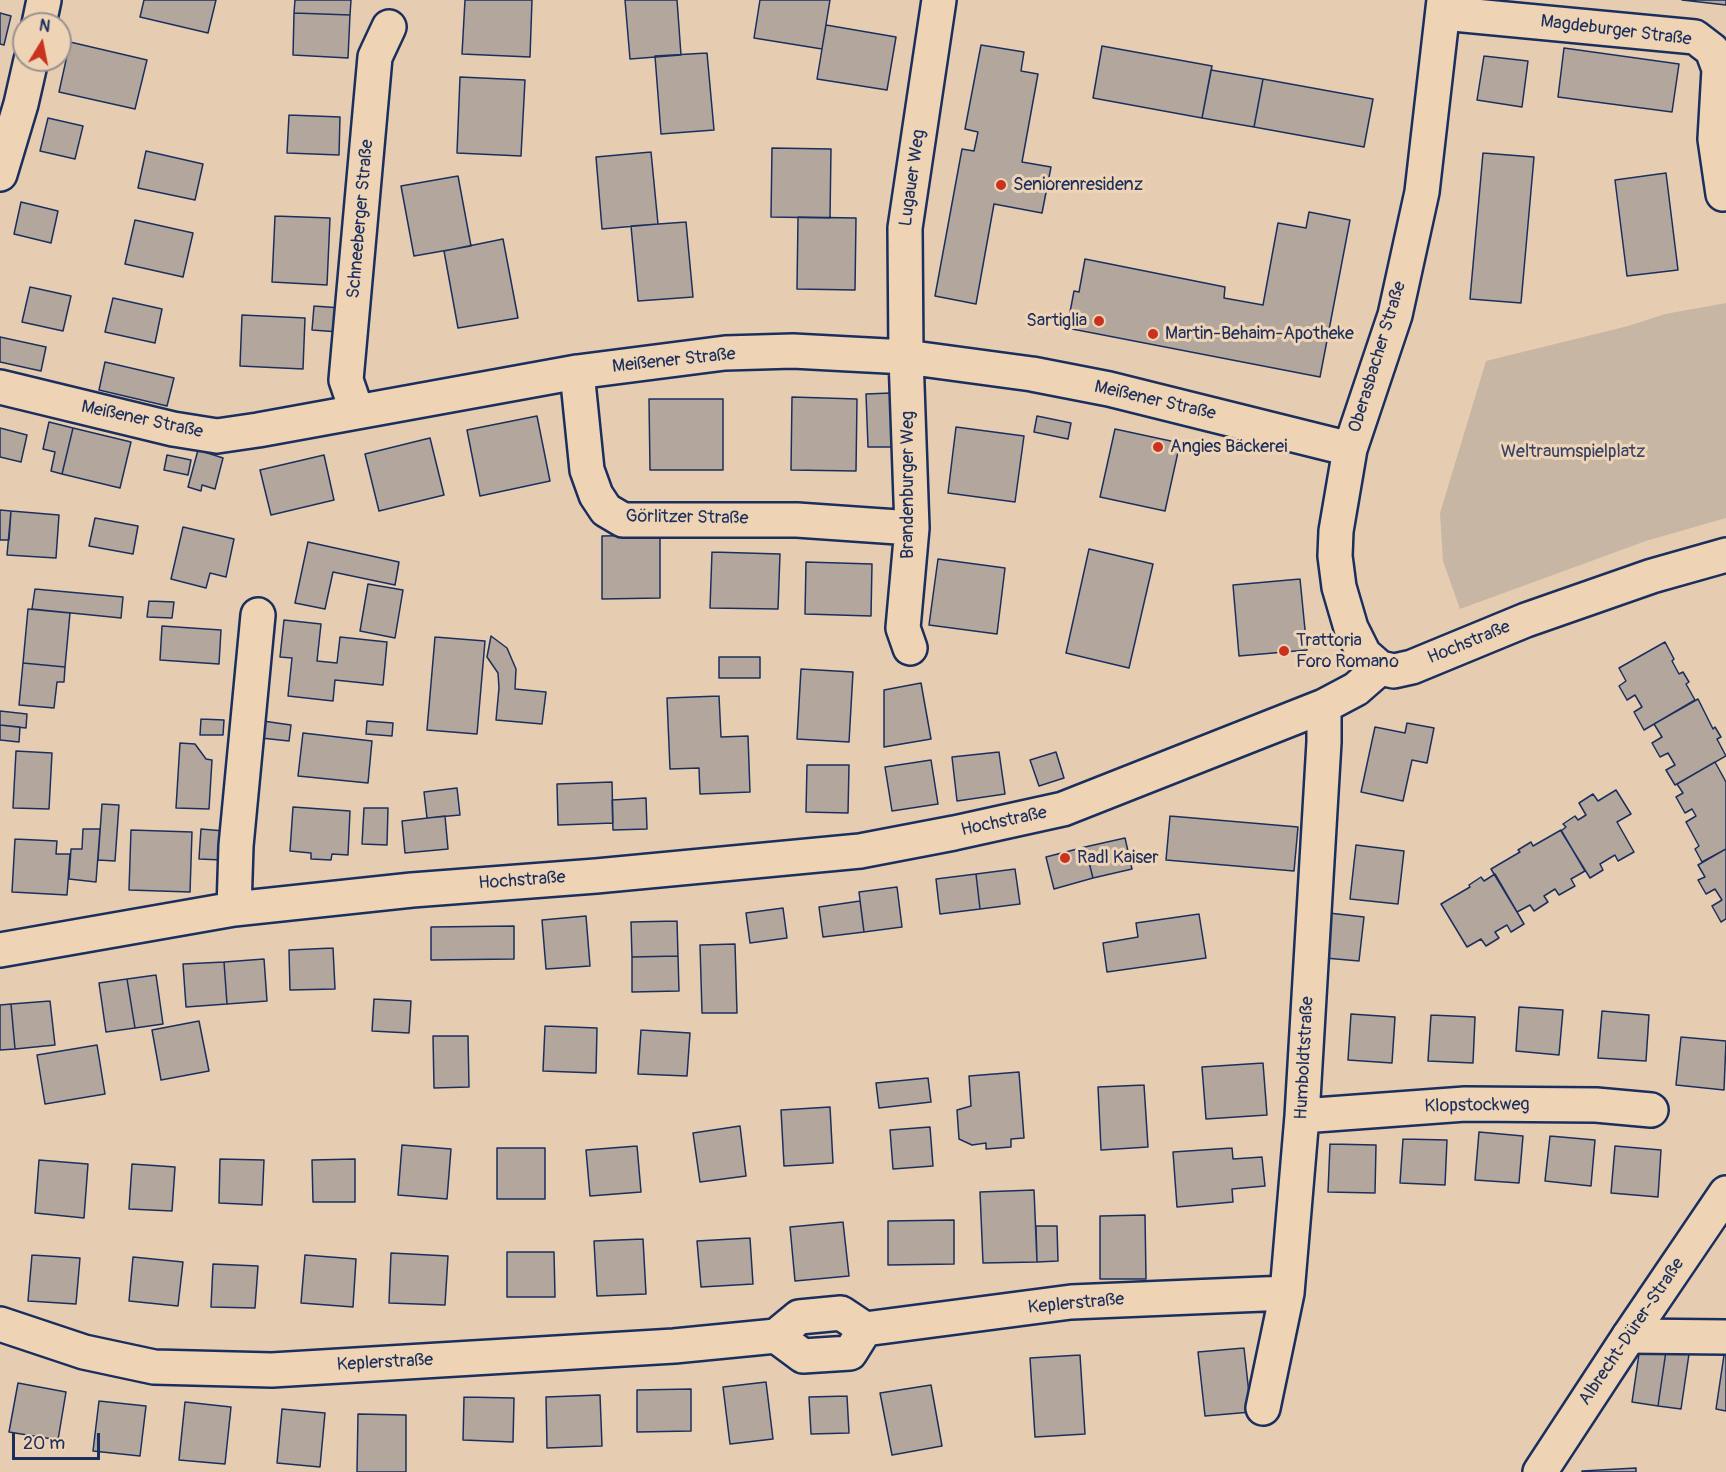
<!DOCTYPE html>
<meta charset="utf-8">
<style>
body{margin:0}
#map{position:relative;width:1726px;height:1472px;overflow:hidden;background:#e6cdb2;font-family:Pangolin,sans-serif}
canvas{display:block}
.north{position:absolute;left:12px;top:12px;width:60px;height:60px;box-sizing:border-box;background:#eed4b5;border:2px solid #9a9292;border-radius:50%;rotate:10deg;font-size:16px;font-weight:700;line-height:24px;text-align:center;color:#1b2f5e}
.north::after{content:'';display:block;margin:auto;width:21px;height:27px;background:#c8321e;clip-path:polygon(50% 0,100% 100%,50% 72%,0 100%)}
.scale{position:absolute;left:12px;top:1433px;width:88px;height:27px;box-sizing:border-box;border:3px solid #1b2f5e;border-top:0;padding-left:8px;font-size:18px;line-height:21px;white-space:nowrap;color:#1b2f5e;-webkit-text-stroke:4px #eed4b5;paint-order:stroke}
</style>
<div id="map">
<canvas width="1726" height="1472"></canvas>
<div class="north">N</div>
<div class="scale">20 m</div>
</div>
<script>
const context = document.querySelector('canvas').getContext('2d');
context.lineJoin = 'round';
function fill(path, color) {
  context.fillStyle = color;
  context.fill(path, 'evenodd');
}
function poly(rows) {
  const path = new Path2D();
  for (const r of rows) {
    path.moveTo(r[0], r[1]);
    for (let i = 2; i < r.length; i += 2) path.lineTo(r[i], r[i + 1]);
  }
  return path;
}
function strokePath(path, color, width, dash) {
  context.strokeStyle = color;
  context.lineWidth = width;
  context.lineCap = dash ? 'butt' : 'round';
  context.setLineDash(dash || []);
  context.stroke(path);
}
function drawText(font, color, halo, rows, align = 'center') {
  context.font = font + ' Pangolin,sans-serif';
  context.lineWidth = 6;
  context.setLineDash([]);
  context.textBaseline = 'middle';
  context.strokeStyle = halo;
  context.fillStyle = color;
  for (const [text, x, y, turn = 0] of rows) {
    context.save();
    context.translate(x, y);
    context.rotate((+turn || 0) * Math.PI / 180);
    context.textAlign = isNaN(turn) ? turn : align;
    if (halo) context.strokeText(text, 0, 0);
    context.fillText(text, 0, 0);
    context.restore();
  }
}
const green = poly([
 [1726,303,1726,518,1646,541,1460,609,1443,561,1440,513,1486,361,1628,326,1665,314]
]);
const building = poly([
 [144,0,216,0,208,33,140,17,144,0],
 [295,0,351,0,350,15,294,13,295,0],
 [465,0,532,0,530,57,462,54,465,0],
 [625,0,677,0,681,55,630,59,625,0],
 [760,0,830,0,822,49,754,38,760,0],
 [1682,0,1726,0,1726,5,1682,0],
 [0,13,11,16,4,45,0,44,0,13],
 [294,13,350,15,348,58,293,55,294,13],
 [826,25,896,37,887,90,817,79,826,25],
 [70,42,147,60,135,109,59,92,70,42],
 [981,45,1024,52,1021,71,1038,74,1022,162,1051,167,1042,213,994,204,976,304,935,296,962,149,974,151,978,132,965,129,981,45],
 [1102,46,1212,66,1202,118,1093,98,1102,46],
 [1564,48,1679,64,1672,112,1558,97,1564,48],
 [707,53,714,130,661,134,655,56,707,53],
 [1484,56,1528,61,1522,107,1477,100,1484,56],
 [1211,70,1263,79,1254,127,1202,118,1211,70],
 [460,77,525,80,521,156,457,153,460,77],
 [1263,79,1373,99,1364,147,1254,127,1263,79],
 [289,115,340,117,339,155,287,153,289,115],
 [48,118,83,126,75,159,40,151,48,118],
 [772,148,831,149,830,218,771,217,772,148],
 [146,151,203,164,195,200,138,188,146,151],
 [651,152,658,224,602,229,596,157,651,152],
 [1483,153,1534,157,1521,303,1470,299,1483,153],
 [1666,173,1678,270,1627,276,1615,180,1666,173],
 [458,176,471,246,414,256,401,186,458,176],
 [21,202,58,211,51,243,14,234,21,202],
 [1309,212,1350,220,1320,377,1067,328,1074,291,1079,292,1085,259,1225,287,1224,298,1263,305,1278,223,1306,228,1309,212],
 [275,216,330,218,327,285,272,282,275,216],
 [798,217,856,218,855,290,797,289,798,217],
 [135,220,193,233,183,277,125,264,135,220],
 [686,222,693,297,638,301,631,226,686,222],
 [503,239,518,318,458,328,444,251,503,239],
 [30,287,71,296,63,331,22,322,30,287],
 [113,298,162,309,155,343,105,332,113,298],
 [314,306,341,308,339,332,312,330,314,306],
 [242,315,305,318,303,369,240,366,242,315],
 [0,337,46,347,41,371,0,362,0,337],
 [105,362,174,378,167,406,99,390,105,362],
 [891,393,893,447,868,447,866,394,891,393],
 [792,397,857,399,856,471,791,470,792,397],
 [649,399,723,399,723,470,650,470,649,399],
 [537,416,550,481,480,496,467,430,537,416],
 [1037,416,1071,423,1068,439,1034,432,1037,416],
 [49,422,73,428,62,474,51,471,55,452,43,449,49,422],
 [956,427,1024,436,1015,502,948,493,956,427],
 [0,428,27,435,21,462,0,457,0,428],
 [73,428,131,442,120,488,62,474,73,428],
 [1115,429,1180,443,1165,511,1100,497,1115,429],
 [430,438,444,495,379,511,365,454,430,438],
 [198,450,223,458,215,489,202,485,201,491,188,487,198,450],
 [167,455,191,460,188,475,164,470,167,455],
 [324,455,334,500,271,515,260,470,324,455],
 [0,510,11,511,9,540,0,540,0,510],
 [11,511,59,515,56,558,7,555,11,511],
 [95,518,138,526,133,554,89,546,95,518],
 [183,527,234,539,226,577,210,573,206,588,171,579,183,527],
 [660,535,660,598,602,599,602,536,660,535],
 [308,542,399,562,395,585,333,572,325,609,295,603,308,542],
 [1089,549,1153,564,1129,668,1066,653,1089,549],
 [712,552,780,554,778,609,710,608,712,552],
 [938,559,1005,568,997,634,929,625,938,559],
 [806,562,872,564,871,616,805,614,806,562],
 [1300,579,1307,650,1239,656,1233,585,1300,579],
 [368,584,403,590,395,638,360,631,368,584],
 [35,589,123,597,121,618,32,609,35,589],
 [149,601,174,602,172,618,147,617,149,601],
 [28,609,70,613,65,667,23,663,28,609],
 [284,620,321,624,317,661,337,663,340,637,387,642,383,685,335,680,333,701,288,696,292,658,280,657,284,620],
 [162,626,221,630,219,664,160,660,162,626],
 [491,636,507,648,516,669,515,689,546,692,542,724,496,720,499,688,498,673,487,657,491,636],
 [435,637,485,641,477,734,427,730,435,637],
 [1665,642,1674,659,1672,661,1679,674,1683,672,1689,682,1686,684,1695,700,1644,730,1634,712,1642,707,1635,695,1627,700,1619,686,1626,681,1619,668,1665,642],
 [719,657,760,657,760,678,719,678,719,657],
 [23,663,65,667,64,682,57,682,54,708,19,705,23,663],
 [801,669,853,672,849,742,797,739,801,669],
 [921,683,931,739,884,747,884,690,921,683],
 [719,696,721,737,748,736,750,792,700,794,699,768,670,769,667,698,719,696],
 [1698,699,1713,729,1715,727,1721,737,1717,739,1726,756,1675,785,1666,770,1675,765,1668,753,1660,757,1652,743,1662,737,1654,724,1698,699],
 [0,711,27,714,26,728,0,725,0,711],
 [201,719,224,720,223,735,200,735,201,719],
 [263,721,291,725,289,741,261,738,263,721],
 [367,721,393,723,392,736,366,734,367,721],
 [1407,723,1434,728,1427,763,1412,760,1403,801,1361,792,1375,727,1405,733,1407,723],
 [0,725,20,727,19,742,0,740,0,725],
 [303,733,372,741,368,783,298,776,303,733],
 [180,743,195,744,206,759,212,760,209,809,176,808,180,743],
 [16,751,52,753,49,809,13,808,16,751],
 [999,752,1005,794,957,801,952,757,999,752],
 [1056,752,1064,778,1039,786,1030,760,1056,752],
 [931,760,938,804,892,811,885,767,931,760],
 [1715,762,1726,782,1726,849,1702,862,1695,849,1699,846,1686,822,1696,816,1692,809,1685,813,1676,797,1683,793,1677,784,1715,762],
 [807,765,849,765,848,813,806,812,807,765],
 [612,782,613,823,558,825,557,784,612,782],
 [457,788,460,815,427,818,424,792,457,788],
 [1616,790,1631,814,1617,822,1634,852,1618,861,1615,855,1600,864,1603,870,1590,878,1561,831,1566,827,1563,824,1575,816,1578,820,1586,815,1579,803,1593,794,1598,801,1616,790],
 [646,798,647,829,613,830,612,800,646,798],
 [102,804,119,805,115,861,98,860,102,804],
 [293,807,350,811,348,855,332,854,331,860,311,859,311,853,290,851,293,807],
 [364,808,388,808,387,845,362,844,364,808],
 [445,816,448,849,405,853,402,821,445,816],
 [1170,816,1298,827,1294,871,1166,860,1170,816],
 [83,829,100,829,96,882,69,879,71,849,82,849,83,829],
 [201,829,224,831,222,860,199,859,201,829],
 [131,830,192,832,190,892,129,890,131,830],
 [1561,830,1585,871,1571,879,1575,886,1559,895,1555,889,1544,896,1548,902,1534,911,1530,905,1517,912,1491,869,1520,852,1518,850,1531,842,1533,846,1561,830],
 [1125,838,1132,869,1093,878,1085,847,1125,838],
 [15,839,57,841,56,854,70,854,67,895,12,892,15,839],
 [1356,845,1404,851,1398,904,1350,899,1356,845],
 [1085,847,1093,878,1054,889,1046,857,1085,847],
 [1726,849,1726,919,1721,922,1712,906,1722,900,1715,889,1706,894,1698,880,1705,877,1698,865,1726,849],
 [1015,869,1020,904,980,909,976,874,1015,869],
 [976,874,980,909,940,914,936,879,976,874],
 [1495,874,1524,924,1511,932,1507,925,1495,932,1499,938,1486,946,1481,939,1467,947,1441,904,1470,887,1469,885,1481,877,1484,881,1495,874],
 [897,887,902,927,864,932,859,892,897,887],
 [860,901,864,932,823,937,819,907,860,901],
 [783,908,787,938,750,943,746,913,783,908],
 [1329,913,1364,917,1359,961,1325,958,1329,913],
 [1199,914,1206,958,1107,972,1103,943,1138,937,1136,923,1199,914],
 [586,916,590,966,546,969,542,920,586,916],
 [677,921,678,956,632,957,631,922,677,921],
 [514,926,514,959,431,960,431,927,514,926],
 [735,944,737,1013,702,1013,700,945,735,944],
 [333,948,335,989,290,990,289,950,333,948],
 [678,956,679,991,632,992,632,957,678,956],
 [264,959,267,1001,227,1004,224,962,264,959],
 [224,962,227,1004,186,1007,183,964,224,962],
 [156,975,163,1024,135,1028,127,979,156,975],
 [127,979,135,1028,106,1032,99,983,127,979],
 [374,999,411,1001,409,1033,372,1031,374,999],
 [50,1001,55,1045,15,1049,11,1004,50,1001],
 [11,1004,15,1049,0,1050,0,1005,11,1004],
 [1519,1007,1563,1010,1559,1055,1516,1051,1519,1007],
 [1602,1011,1649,1015,1646,1061,1598,1058,1602,1011],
 [1351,1014,1395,1017,1392,1063,1348,1060,1351,1014],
 [1431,1015,1475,1017,1473,1063,1428,1061,1431,1015],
 [199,1021,209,1071,161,1080,152,1030,199,1021],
 [545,1026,597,1028,596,1073,543,1071,545,1026],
 [641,1030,690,1033,687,1076,638,1074,641,1030],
 [433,1036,468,1036,469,1087,434,1088,433,1036],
 [1681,1037,1726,1041,1724,1090,1676,1085,1681,1037],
 [97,1045,105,1094,45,1104,37,1055,97,1045],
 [1263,1063,1267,1115,1206,1119,1202,1067,1263,1063],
 [1019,1072,1024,1138,1011,1139,1011,1147,986,1149,986,1143,972,1145,959,1139,957,1110,971,1106,969,1076,1019,1072],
 [928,1078,931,1102,879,1108,876,1083,928,1078],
 [1144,1085,1148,1147,1101,1150,1098,1087,1144,1085],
 [830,1107,833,1163,784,1166,781,1110,830,1107],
 [740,1126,746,1176,700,1182,693,1133,740,1126],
 [930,1127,933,1166,893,1169,890,1130,930,1127],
 [1479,1132,1523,1136,1519,1183,1475,1180,1479,1132],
 [1550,1136,1595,1140,1591,1186,1545,1181,1550,1136],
 [1403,1139,1447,1140,1445,1185,1400,1183,1403,1139],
 [1330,1144,1376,1145,1375,1193,1328,1192,1330,1144],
 [402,1145,451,1149,447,1199,398,1195,402,1145],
 [637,1146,641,1192,590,1196,586,1150,637,1146],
 [1615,1146,1661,1150,1658,1197,1611,1193,1615,1146],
 [497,1148,545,1148,545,1199,497,1199,497,1148],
 [1232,1148,1233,1159,1262,1157,1265,1186,1232,1189,1233,1202,1177,1207,1173,1152,1232,1148],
 [220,1159,264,1160,262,1205,219,1203,220,1159],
 [355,1159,355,1202,313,1202,312,1160,355,1159],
 [39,1160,88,1164,84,1218,35,1213,39,1160],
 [132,1164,175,1167,172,1211,129,1209,132,1164],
 [1034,1190,1037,1262,983,1263,980,1192,1034,1190],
 [1145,1215,1146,1279,1100,1279,1100,1216,1145,1215],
 [954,1220,954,1264,888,1265,888,1221,954,1220],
 [843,1222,849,1276,795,1281,790,1227,843,1222],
 [1036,1226,1057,1226,1058,1261,1037,1262,1036,1226],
 [750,1238,753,1284,701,1287,697,1241,750,1238],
 [643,1239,646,1294,597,1296,594,1241,643,1239],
 [507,1252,554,1252,555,1297,507,1297,507,1252],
 [391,1253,448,1256,445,1305,389,1303,391,1253],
 [32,1255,80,1258,76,1304,28,1301,32,1255],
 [305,1255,356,1259,353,1307,301,1303,305,1255],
 [133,1257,183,1262,178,1306,129,1301,133,1257],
 [213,1264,258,1266,255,1308,211,1307,213,1264],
 [1640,1347,1666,1351,1658,1406,1632,1402,1640,1347],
 [1244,1348,1251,1412,1205,1416,1198,1352,1244,1348],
 [1666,1351,1689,1354,1681,1409,1658,1406,1666,1351],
 [1080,1355,1085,1434,1035,1437,1030,1358,1080,1355],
 [1724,1355,1726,1355,1726,1411,1716,1409,1724,1355],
 [766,1382,773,1439,730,1444,723,1387,766,1382],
 [18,1383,66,1392,58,1440,9,1432,18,1383],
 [931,1385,942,1446,892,1455,880,1393,931,1385],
 [691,1389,691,1431,637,1432,637,1390,691,1389],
 [600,1395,602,1446,547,1448,546,1397,600,1395],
 [847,1396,849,1433,811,1434,809,1397,847,1396],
 [464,1397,514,1398,513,1442,463,1440,464,1397],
 [99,1401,146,1406,140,1456,93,1451,99,1401],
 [185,1402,231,1407,225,1464,179,1460,185,1402],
 [282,1409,325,1413,320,1467,277,1463,282,1409],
 [358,1414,406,1415,406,1472,357,1472,358,1414],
 [1636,1468,1636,1472,1582,1472,1582,1471,1636,1468]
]);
const street = poly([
 [1443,13,1695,37,1712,50,1719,69,1715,139,1723,194],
 [39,24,44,0],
 [0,174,21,104,31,60],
 [577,372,587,470,596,495,606,510,623,520,797,520,912,528],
 [0,387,173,429,217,436,258,430,577,372,725,353,793,351,906,357,1032,374,1109,389,1350,449],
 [357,412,346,380,375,57,389,27],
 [910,648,903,628,912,528,906,357,905,228,939,0],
 [1380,668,1364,654,1351,628,1339,587,1335,556,1336,531,1350,449,1395,315,1422,192,1444,0],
 [1380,668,1394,671,1412,667,1526,620,1652,576,1726,555],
 [234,909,236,846,258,615],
 [0,950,234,909,412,890,596,876,860,851,954,833,1063,809,1324,706,1356,689,1380,668],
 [1302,1116,1465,1104,1596,1105,1651,1110],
 [0,1324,84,1352,154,1367,272,1370,674,1346,776,1336,803,1356,850,1353,865,1329,1071,1302,1287,1293],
 [776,1336,799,1317,841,1313,865,1329],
 [1629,1336,1726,1337],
 [1263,1408,1287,1293,1302,1116,1324,742,1324,706]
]);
const secondary = poly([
 [1540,1472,1629,1336,1726,1193]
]);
const markers = [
 [1001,185,6,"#c8321e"],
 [1099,321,6,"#c8321e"],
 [1153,334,6,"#c8321e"],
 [1158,447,6,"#c8321e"],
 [1284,651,6,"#c8321e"],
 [1065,858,6,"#c8321e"]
];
const streetNames = [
 ["Magdeburger Straße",1616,31,7],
 ["Lugauer Weg",913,178,-82],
 ["Schneeberger Straße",361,219,-85],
 ["Oberasbacher Straße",1378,357,-73],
 ["Meißener Straße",674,361,-6],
 ["Meißener Straße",1155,401,13],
 ["Meißener Straße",142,420,12],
 ["Brandenburger Weg",908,485,-90],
 ["Görlitzer Straße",687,518,1],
 ["Hochstraße",1469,643,-22],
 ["Hochstraße",1004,822,-12],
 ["Hochstraße",522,881,-4],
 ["Humboldtstraße",1305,1058,-87],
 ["Klopstockweg",1477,1106,-1],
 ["Keplerstraße",1076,1304,-5],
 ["Albrecht-Dürer-Straße",1632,1332,-56],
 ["Keplerstraße",385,1363,-3]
];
const poiNames = [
 ["Seniorenresidenz",1013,185],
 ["Sartiglia",1087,321,"right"],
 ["Martin-Behaim-Apotheke",1165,334],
 ["Angies Bäckerei",1170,447],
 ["Trattoria",1296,641],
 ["Foro Romano",1296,662],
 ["Radl Kaiser",1077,858]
];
const parkNames = [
 ["Weltraumspielplatz",1573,452]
];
fill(green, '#c8b6a5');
fill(building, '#b3a69d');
strokePath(building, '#1b2f5e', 1.5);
strokePath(street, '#1b2f5e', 38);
strokePath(secondary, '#1b2f5e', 38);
strokePath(street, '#eed4b5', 33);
strokePath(secondary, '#eed4b5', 33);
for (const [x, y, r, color] of markers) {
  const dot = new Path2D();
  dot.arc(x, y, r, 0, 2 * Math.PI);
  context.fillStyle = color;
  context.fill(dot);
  strokePath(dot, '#eed4b5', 2);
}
drawText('18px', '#1b2f5e', '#eed4b5', streetNames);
drawText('18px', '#1b2f5e', '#eed4b5', poiNames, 'left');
drawText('18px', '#354369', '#eed4b5', parkNames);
</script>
